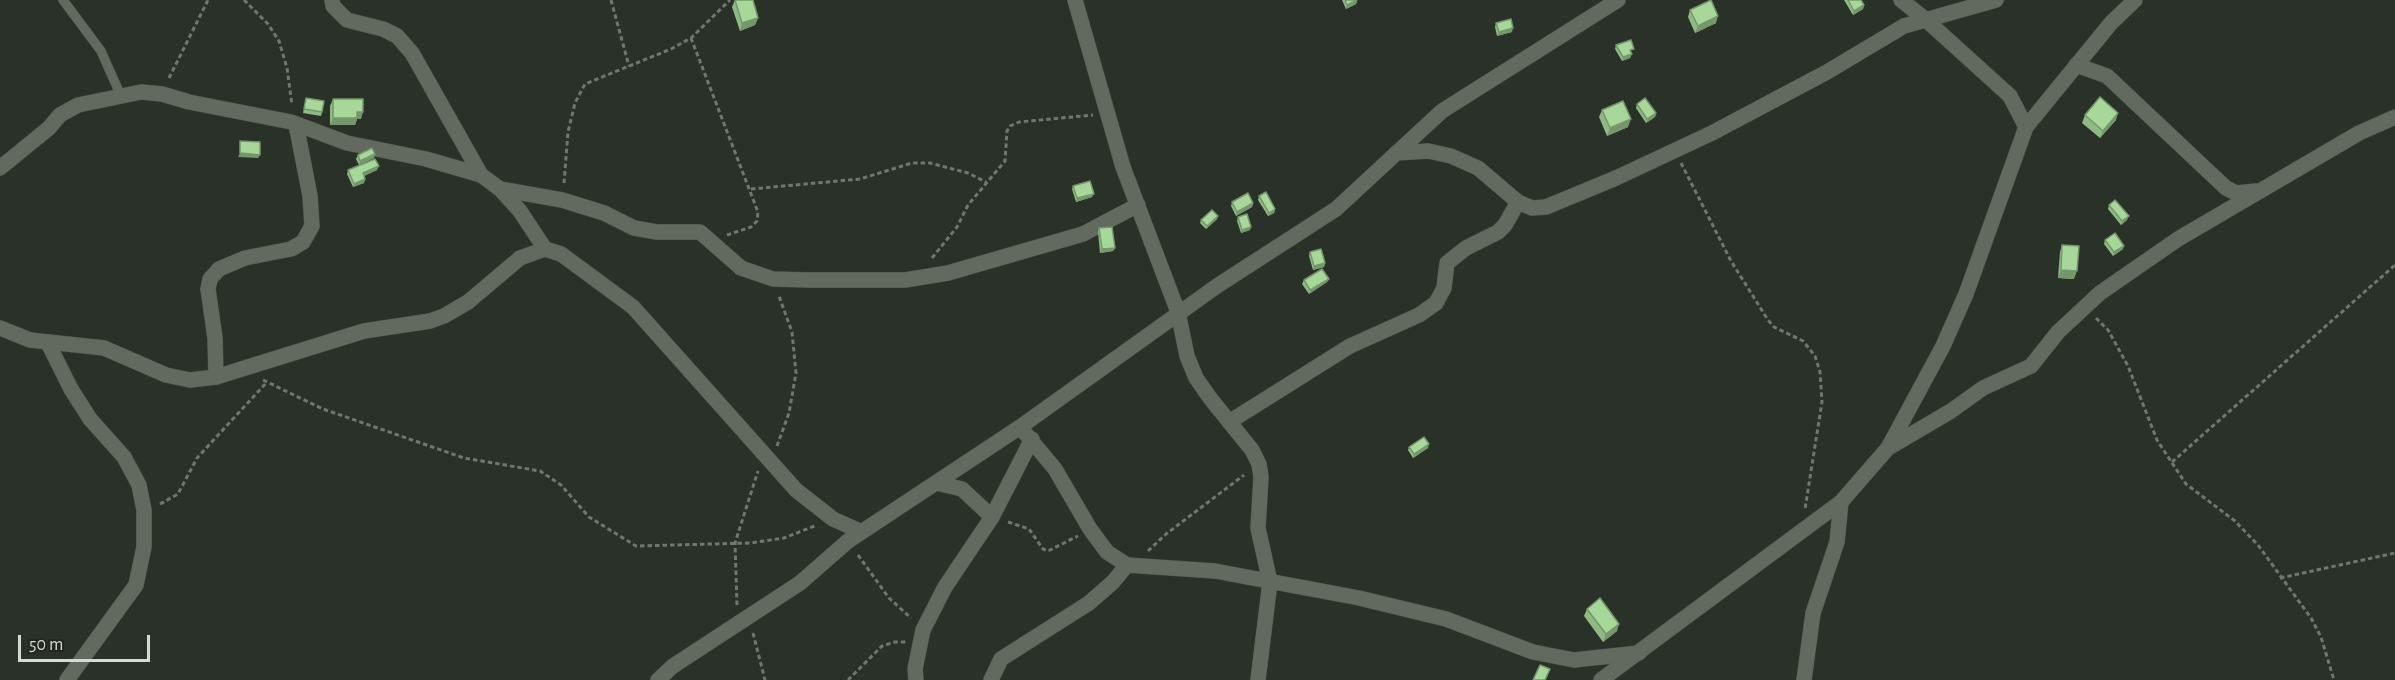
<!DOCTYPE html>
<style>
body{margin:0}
#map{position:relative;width:2395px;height:680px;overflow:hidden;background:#2a3129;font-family:"Alegreya Sans",sans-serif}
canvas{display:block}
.scale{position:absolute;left:18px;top:635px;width:132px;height:27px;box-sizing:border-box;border:3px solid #d6dad5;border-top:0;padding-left:8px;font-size:18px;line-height:21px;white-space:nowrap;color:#d6dad5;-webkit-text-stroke:4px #21271f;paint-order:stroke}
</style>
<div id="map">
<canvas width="2395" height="680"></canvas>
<div class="scale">50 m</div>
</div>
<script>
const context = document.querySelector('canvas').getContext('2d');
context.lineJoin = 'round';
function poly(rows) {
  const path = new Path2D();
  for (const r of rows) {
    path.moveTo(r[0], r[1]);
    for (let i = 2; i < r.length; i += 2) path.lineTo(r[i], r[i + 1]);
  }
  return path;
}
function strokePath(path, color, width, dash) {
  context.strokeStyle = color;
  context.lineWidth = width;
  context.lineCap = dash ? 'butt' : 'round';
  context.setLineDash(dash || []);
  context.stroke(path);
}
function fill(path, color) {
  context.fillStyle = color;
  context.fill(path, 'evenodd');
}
const path = poly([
 [244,0,268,24,279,41,287,68,292,105],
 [611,0,629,66],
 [691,38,758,212,757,221,751,227,727,235],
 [169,78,208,0],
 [1681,163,1731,261,1768,320,1774,327,1803,341,1815,356,1820,372,1822,402,1805,509],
 [564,183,568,132,575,103,585,84,671,49,691,38,730,0],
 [751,189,860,179,912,163,930,163,968,173,986,182],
 [932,258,957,227,968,205,1005,161,1007,131,1010,126,1019,122,1093,115],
 [2096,318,2108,330,2128,366,2157,440,2186,484,2235,521,2258,545,2311,618,2321,637,2334,680],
 [263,380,323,409,464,458,540,471,561,485,589,517,636,546,750,543,784,538,817,525],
 [777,446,789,413,796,373,792,332,779,296],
 [2172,462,2395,265],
 [160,504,178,494,197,458,267,382],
 [1008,522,1029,529,1043,549,1048,551,1078,536],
 [1148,551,1166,534,1244,475],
 [858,555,889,598,911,618],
 [2280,578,2395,553],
 [737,605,735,543,758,471],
 [753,633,765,680],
 [848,680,882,646,895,642,906,642]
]);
const service = poly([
 [63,0,101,51,121,96]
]);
const minor = poly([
 [332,0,333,6,347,20,383,29,397,36,412,53,481,175],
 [1075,0,1123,167,1178,312,1187,356,1196,378,1210,398,1252,450,1259,464,1261,477,1258,528,1270,582,1258,680],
 [1901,0,1925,19,2010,96,2026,127],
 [2076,65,2107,76,2226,188,2236,193,2256,191],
 [1396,153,1428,151,1451,156,1478,168,1518,202,1532,208,1546,207,1616,178,1712,133,1827,72,1904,26,1996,0],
 [0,168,49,128,60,115,78,105,141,92,162,94,189,102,291,122,347,143,426,159,481,175,500,189,520,211,545,249],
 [500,189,562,200,604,213,634,228,657,232,700,232,741,268,773,279,809,280,905,280,948,273,1083,234,1138,205],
 [0,328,30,340,104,348,166,375,190,380,216,377,364,331,430,321,444,316,468,302,520,258,545,249,561,254,633,307,796,490,833,519,862,532],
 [48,343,71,389,90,419,124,457,139,485,144,510,144,547,136,585,67,680],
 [216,377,215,338,208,289,210,279,219,269,245,258,291,249,303,242,312,226,310,196,296,124],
 [1229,422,1350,346,1419,315,1436,303,1444,288,1447,263,1466,248,1498,232,1505,225,1518,202],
 [1020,427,1055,469,1090,529,1107,552,1127,565,1215,571,1359,598,1446,619,1533,652,1574,660,1639,653],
 [1888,448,1951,411,1983,388,2031,366,2058,332,2100,293,2178,239,2359,133,2395,117],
 [937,483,962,489,992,517],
 [658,680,673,666,800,583,848,541,1020,427,1217,286,1336,209,1442,111,1618,0],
 [916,680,915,669,923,630,945,587,992,517,1032,439],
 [991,680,1001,659,1089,603,1113,582,1127,565],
 [1804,680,1813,613,1837,542,1841,502]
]);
const tertiary = poly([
 [1601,680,1841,502,1888,448,1943,346,1966,294,2026,127,2111,23,2135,0]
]);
const wall = poly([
 [735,0,758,18,755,25,740,31,732,7],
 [1342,0,1357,0,1356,4,1346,9],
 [1844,0,1861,0,1864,5,1863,9,1853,15],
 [1690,10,1716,23,1695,33,1688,17],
 [1496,23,1512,32,1497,36,1495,27],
 [1616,45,1632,53,1630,58,1622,61,1615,49],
 [306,98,322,112,321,116,303,113],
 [333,99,361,119,357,119,355,125,330,125,330,106],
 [1637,104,1656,113,1655,117,1646,123,1636,108],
 [1602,110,1628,127,1607,136,1599,117],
 [2085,115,2116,120,2100,138,2082,123],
 [375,154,374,158,359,165,356,159,358,155],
 [348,170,377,170,364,176,365,179,364,183,353,187,347,174],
 [1073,186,1092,197,1076,202,1072,189],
 [1259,196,1275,209,1274,213,1268,216,1258,200],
 [1232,202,1253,203,1252,207,1236,216,1231,206],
 [2109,205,2127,220,2121,225,2108,209],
 [1238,217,1250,230,1241,233,1237,221],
 [1217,219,1206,229,1200,223,1201,220],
 [1099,228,1115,248,1113,251,1100,253,1098,232],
 [2105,240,2123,249,2113,256,2104,244],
 [2062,245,2074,279,2058,278,2060,252],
 [1310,252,1325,263,1324,267,1313,270,1309,256],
 [1329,279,1327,282,1309,294,1302,284,1304,280],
 [1409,447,1428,448,1413,458,1408,450],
 [1587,609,1617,631,1603,642,1584,616]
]);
const shadedWall = poly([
 [1357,0,1356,4,1346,9,1347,5],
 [1864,5,1863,9,1853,15,1854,11],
 [1718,16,1716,23,1695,33,1698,26],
 [758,18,755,25,740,31,742,23],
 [1513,28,1512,32,1497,36,1499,32],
 [1632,54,1630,58,1622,61,1623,57],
 [357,112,363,112,361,119,357,119,355,125,330,125,333,118],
 [1656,113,1655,117,1646,123,1647,119],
 [2118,113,2116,120,2100,138,2103,131],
 [1631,119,1628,127,1607,136,1610,128],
 [240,153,260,155,258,158,238,157],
 [375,154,374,158,359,165,360,161],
 [379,166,377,170,361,177,363,173],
 [365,179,364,183,353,187,354,184],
 [1094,194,1092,197,1076,202,1077,198],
 [1253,203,1252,207,1236,216,1237,212],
 [1275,209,1274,213,1268,216,1269,213],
 [1218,216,1217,219,1206,229,1207,226],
 [2129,216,2127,220,2121,225,2122,221],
 [1251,227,1250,230,1241,233,1242,230],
 [2124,246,2123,249,2113,256,2114,252],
 [1115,248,1113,251,1100,253,1102,249],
 [1325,263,1324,267,1313,270,1314,266],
 [2061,270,2077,271,2074,279,2058,278],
 [1329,279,1327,282,1309,294,1310,290],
 [1429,444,1428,448,1413,458,1414,454],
 [1619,624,1617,631,1603,642,1606,634]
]);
const building = poly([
 [735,0,753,0,758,18,742,23,735,0],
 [1345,0,1357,0,1347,5,1345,0],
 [1711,0,1718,16,1698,26,1690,10,1711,0],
 [1848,0,1861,0,1864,5,1854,11,1848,0],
 [1511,19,1513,28,1499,32,1496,23,1511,19],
 [1631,40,1634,49,1630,50,1632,54,1623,57,1616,45,1631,40],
 [2100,97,2118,113,2103,131,2085,115,2100,97],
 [306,98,324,101,322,112,304,109,306,98],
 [1645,98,1656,113,1647,119,1637,104,1645,98],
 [333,99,363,99,363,112,357,112,357,118,333,118,333,99],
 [1623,101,1631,119,1610,128,1602,110,1623,101],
 [240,141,260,142,260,155,240,153,240,141],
 [372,148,375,154,360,161,358,155,372,148],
 [375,159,379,166,363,173,365,179,354,184,348,170,375,159],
 [1090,181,1094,194,1077,198,1073,186,1090,181],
 [1266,192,1275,209,1269,213,1259,196,1266,192],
 [1248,193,1253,203,1237,212,1232,202,1248,193],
 [2115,200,2129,216,2122,221,2109,205,2115,200],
 [1212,210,1218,216,1207,226,1201,220,1212,210],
 [1247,214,1251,227,1242,230,1238,217,1247,214],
 [1112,227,1115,248,1102,249,1099,228,1112,227],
 [2115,233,2124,246,2114,252,2105,240,2115,233],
 [2062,245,2079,246,2077,271,2061,270,2062,245],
 [1321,249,1325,263,1314,266,1310,252,1321,249],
 [1322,269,1329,279,1310,290,1304,280,1322,269],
 [1424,437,1429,444,1414,454,1409,447,1424,437],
 [1600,598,1619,624,1606,634,1587,609,1600,598],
 [1540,665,1550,669,1545,680,1533,680,1540,665]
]);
strokePath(service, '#4a4f48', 10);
strokePath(minor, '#4a4f48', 16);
strokePath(tertiary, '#4a4f48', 16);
strokePath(path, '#717770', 3, [4.5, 3]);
strokePath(service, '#626a60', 9);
strokePath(minor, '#626a60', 15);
strokePath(tertiary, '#626a60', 15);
fill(wall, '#90ba84');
fill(shadedWall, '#75976c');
fill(building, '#a7d89a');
strokePath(building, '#75976c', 1.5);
</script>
